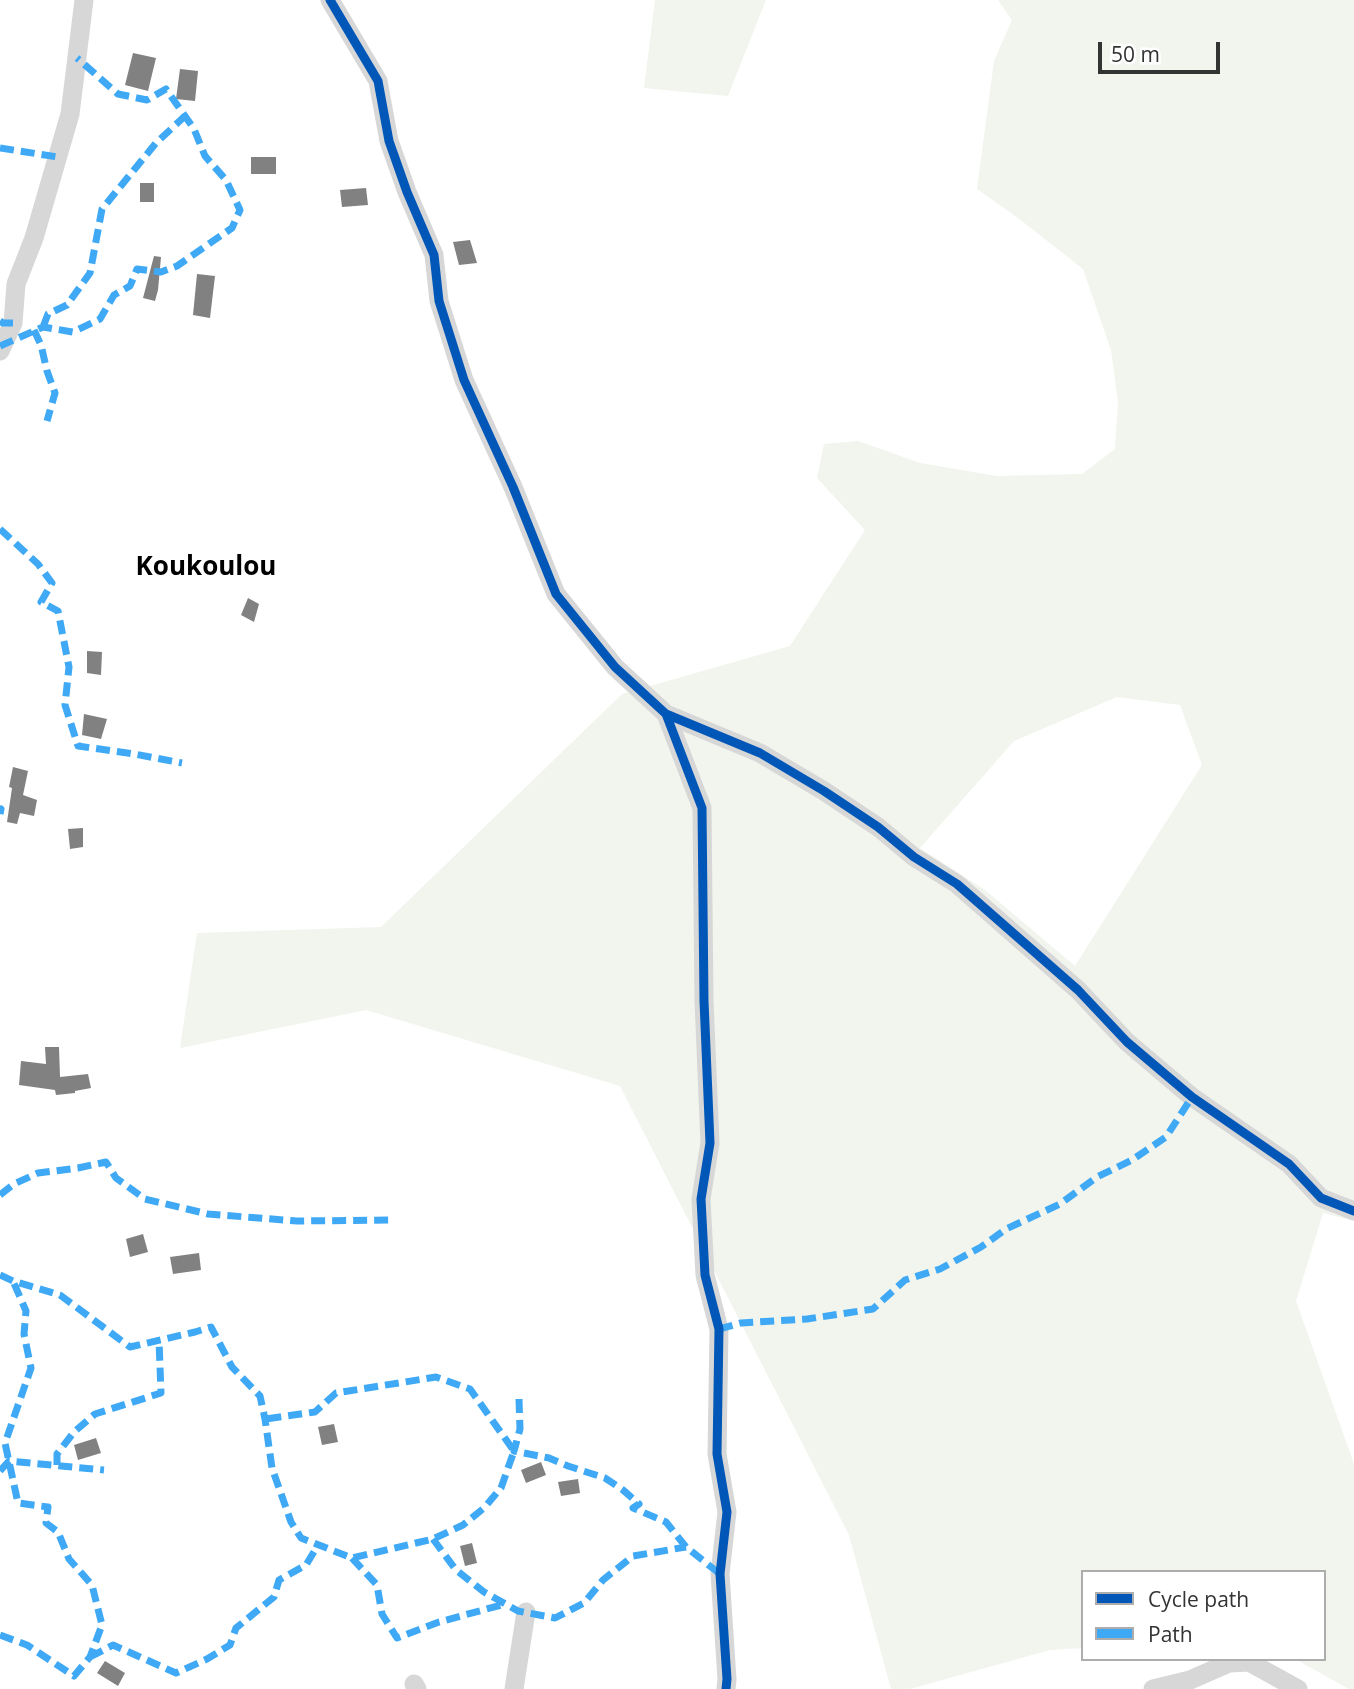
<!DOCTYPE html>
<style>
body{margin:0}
#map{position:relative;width:1354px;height:1689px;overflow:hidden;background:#fff;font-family:"Open Sans",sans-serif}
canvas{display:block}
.legend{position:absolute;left:1081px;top:1570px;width:245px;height:91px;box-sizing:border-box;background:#fff;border:2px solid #adadad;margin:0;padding:9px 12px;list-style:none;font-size:21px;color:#333}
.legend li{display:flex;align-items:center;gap:14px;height:35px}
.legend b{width:35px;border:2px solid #adadad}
.scale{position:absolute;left:1098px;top:42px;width:122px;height:32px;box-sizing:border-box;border:4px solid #333;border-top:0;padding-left:9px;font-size:21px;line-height:24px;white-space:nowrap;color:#333;-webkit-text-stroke:5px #fff;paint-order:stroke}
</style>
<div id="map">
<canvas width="1354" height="1689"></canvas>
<ul class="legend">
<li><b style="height:9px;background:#0057b8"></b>Cycle path</li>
<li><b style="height:9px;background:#3fa9f5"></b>Path</li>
</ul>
<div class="scale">50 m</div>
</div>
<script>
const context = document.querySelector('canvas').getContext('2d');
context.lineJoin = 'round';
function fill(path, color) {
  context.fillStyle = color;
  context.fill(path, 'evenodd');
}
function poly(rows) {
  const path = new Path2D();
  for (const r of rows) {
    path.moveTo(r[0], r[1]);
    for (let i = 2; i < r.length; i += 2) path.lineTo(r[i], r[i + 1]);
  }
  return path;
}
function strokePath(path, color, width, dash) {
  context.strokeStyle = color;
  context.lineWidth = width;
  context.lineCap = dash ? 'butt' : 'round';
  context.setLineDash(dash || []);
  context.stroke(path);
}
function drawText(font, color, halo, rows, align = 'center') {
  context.font = font + ' "Open Sans",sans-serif';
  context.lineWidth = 7;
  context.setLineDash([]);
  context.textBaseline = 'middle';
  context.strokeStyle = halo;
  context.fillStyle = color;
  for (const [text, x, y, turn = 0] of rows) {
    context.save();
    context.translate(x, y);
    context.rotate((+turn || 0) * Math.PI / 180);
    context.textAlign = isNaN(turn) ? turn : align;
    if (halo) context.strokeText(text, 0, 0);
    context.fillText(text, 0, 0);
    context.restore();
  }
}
const green = poly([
 [655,0,766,0,728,96,644,88],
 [998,0,1354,0,1354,1221,1323,1213,1296,1301,1354,1464,1354,1689,1349,1689,1295,1659,1324,1659,1324,1572,1083,1572,1083,1648,1050,1650,910,1689,891,1689,849,1535,620,1086,366,1010,180,1048,197,933,381,927,622,694,790,646,865,530,817,478,824,444,858,441,920,463,997,476,1082,474,1115,449,1118,402,1111,350,1083,269,1018,218,977,189,994,61,1012,20],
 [1117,697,1180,705,1202,765,1075,966,985,890,920,848,1014,741]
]);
const building = poly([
 [133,53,156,58,148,91,125,85],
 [180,69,198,71,195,101,176,99],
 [251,157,276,157,276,174,251,174],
 [140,183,154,183,154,202,140,202],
 [366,188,368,205,342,207,340,190],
 [470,240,477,263,459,265,453,242],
 [154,256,161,257,158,290,155,301,143,298],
 [197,274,215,276,210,318,193,315],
 [248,598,259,604,254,622,241,615],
 [87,651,102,652,101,675,87,673],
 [84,714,107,719,101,739,82,735],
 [13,767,28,771,23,795,37,800,34,816,20,813,17,824,7,822,12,788,9,787],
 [83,828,83,847,70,849,68,829],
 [45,1047,59,1047,60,1077,88,1074,91,1088,75,1091,75,1093,56,1095,55,1090,19,1085,21,1061,46,1064],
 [143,1234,148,1252,130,1257,126,1239],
 [199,1253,201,1270,173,1274,170,1257],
 [334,1424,338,1442,322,1445,318,1427],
 [96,1438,101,1453,78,1460,74,1445],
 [541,1462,546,1475,526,1483,521,1470],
 [578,1479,580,1493,561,1496,558,1482],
 [472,1543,477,1563,465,1566,460,1546],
 [105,1661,125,1673,118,1686,97,1673]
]);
const minor = poly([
 [330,0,378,81,389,141,407,192,434,255,439,301,464,380,513,487,556,594,615,667,666,714,760,753,824,791,878,827,914,857,957,884,1078,990,1127,1042,1192,1097,1289,1164,1321,1198,1354,1211],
 [0,351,13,323,16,284,34,238,70,114,84,0],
 [666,714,702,808,704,1001,710,1143,701,1199,705,1275,719,1329,717,1454,727,1512,720,1574,727,1679,726,1689],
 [414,1684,417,1689],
 [514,1689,526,1612],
 [1153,1689,1190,1680,1229,1663,1249,1662,1298,1689]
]);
const quiet = poly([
 [0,148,58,157],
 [0,321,3,323,13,323],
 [43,327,48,314,67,305,90,273,102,209,156,143,185,116],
 [34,330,41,345,47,371,55,393,47,421],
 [0,346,43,327,73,332,100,319,114,295,130,286,137,269,161,272,177,266,232,228,240,210,226,180,205,156,194,129,166,89,147,100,118,94,77,58],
 [0,529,38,564,52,583,41,602,58,611,69,667,65,705,78,746,134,754,182,763],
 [0,810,1,809,0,814],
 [0,1195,14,1184,38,1173,78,1168,106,1162,116,1178,145,1199,208,1214,297,1221,393,1220],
 [0,1275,13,1281,60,1295,130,1347,195,1332,211,1327,232,1367,260,1396,265,1419,272,1468,291,1522,301,1538,352,1558,433,1539,463,1525,484,1508,501,1488,514,1451,470,1389,436,1377,336,1393,315,1412,265,1419],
 [719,1329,741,1323,807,1319,873,1309,905,1280,940,1269,981,1247,1006,1229,1060,1204,1097,1177,1132,1160,1166,1137,1192,1097],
 [519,1399,520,1429,514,1451,549,1458,568,1466,605,1478,623,1490,639,1504,633,1508,666,1522,686,1547,720,1574],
 [57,1465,57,1454,74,1432,95,1414,161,1393,159,1340],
 [0,1471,9,1461,104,1470],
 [433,1539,456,1570,484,1592,518,1611,555,1618,584,1603,603,1580,633,1556,686,1547],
 [352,1558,377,1585,382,1614,397,1638,439,1622,505,1604],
 [0,1635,27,1645,74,1676,90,1657,102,1625,92,1585,69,1559,58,1532,46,1523,48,1507,18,1503,5,1443,31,1368,24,1334,26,1311,13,1281],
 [90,1657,113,1645,176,1673,207,1659,230,1645,236,1628,274,1597,279,1580,306,1565,318,1545]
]);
const cycleway = poly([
 [330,0,378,81,389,141,407,192,434,255,439,301,464,380,513,487,556,594,615,667,666,714,760,753,824,791,878,827,914,857,957,884,1078,990,1127,1042,1192,1097,1289,1164,1321,1198,1354,1211],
 [666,714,702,808,704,1001,710,1143,701,1199,705,1275,719,1329,717,1454,727,1512,720,1574,727,1679,726,1689]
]);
const quarterNames = [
 ["Koukoulou",206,568]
];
fill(green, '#f1f5ed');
fill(building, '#818181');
strokePath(minor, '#d7d7d7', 19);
strokePath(quiet, '#3fa9f5', 7, [14, 7]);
strokePath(cycleway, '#0057b8', 9);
drawText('bold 26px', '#000', '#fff', quarterNames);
</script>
